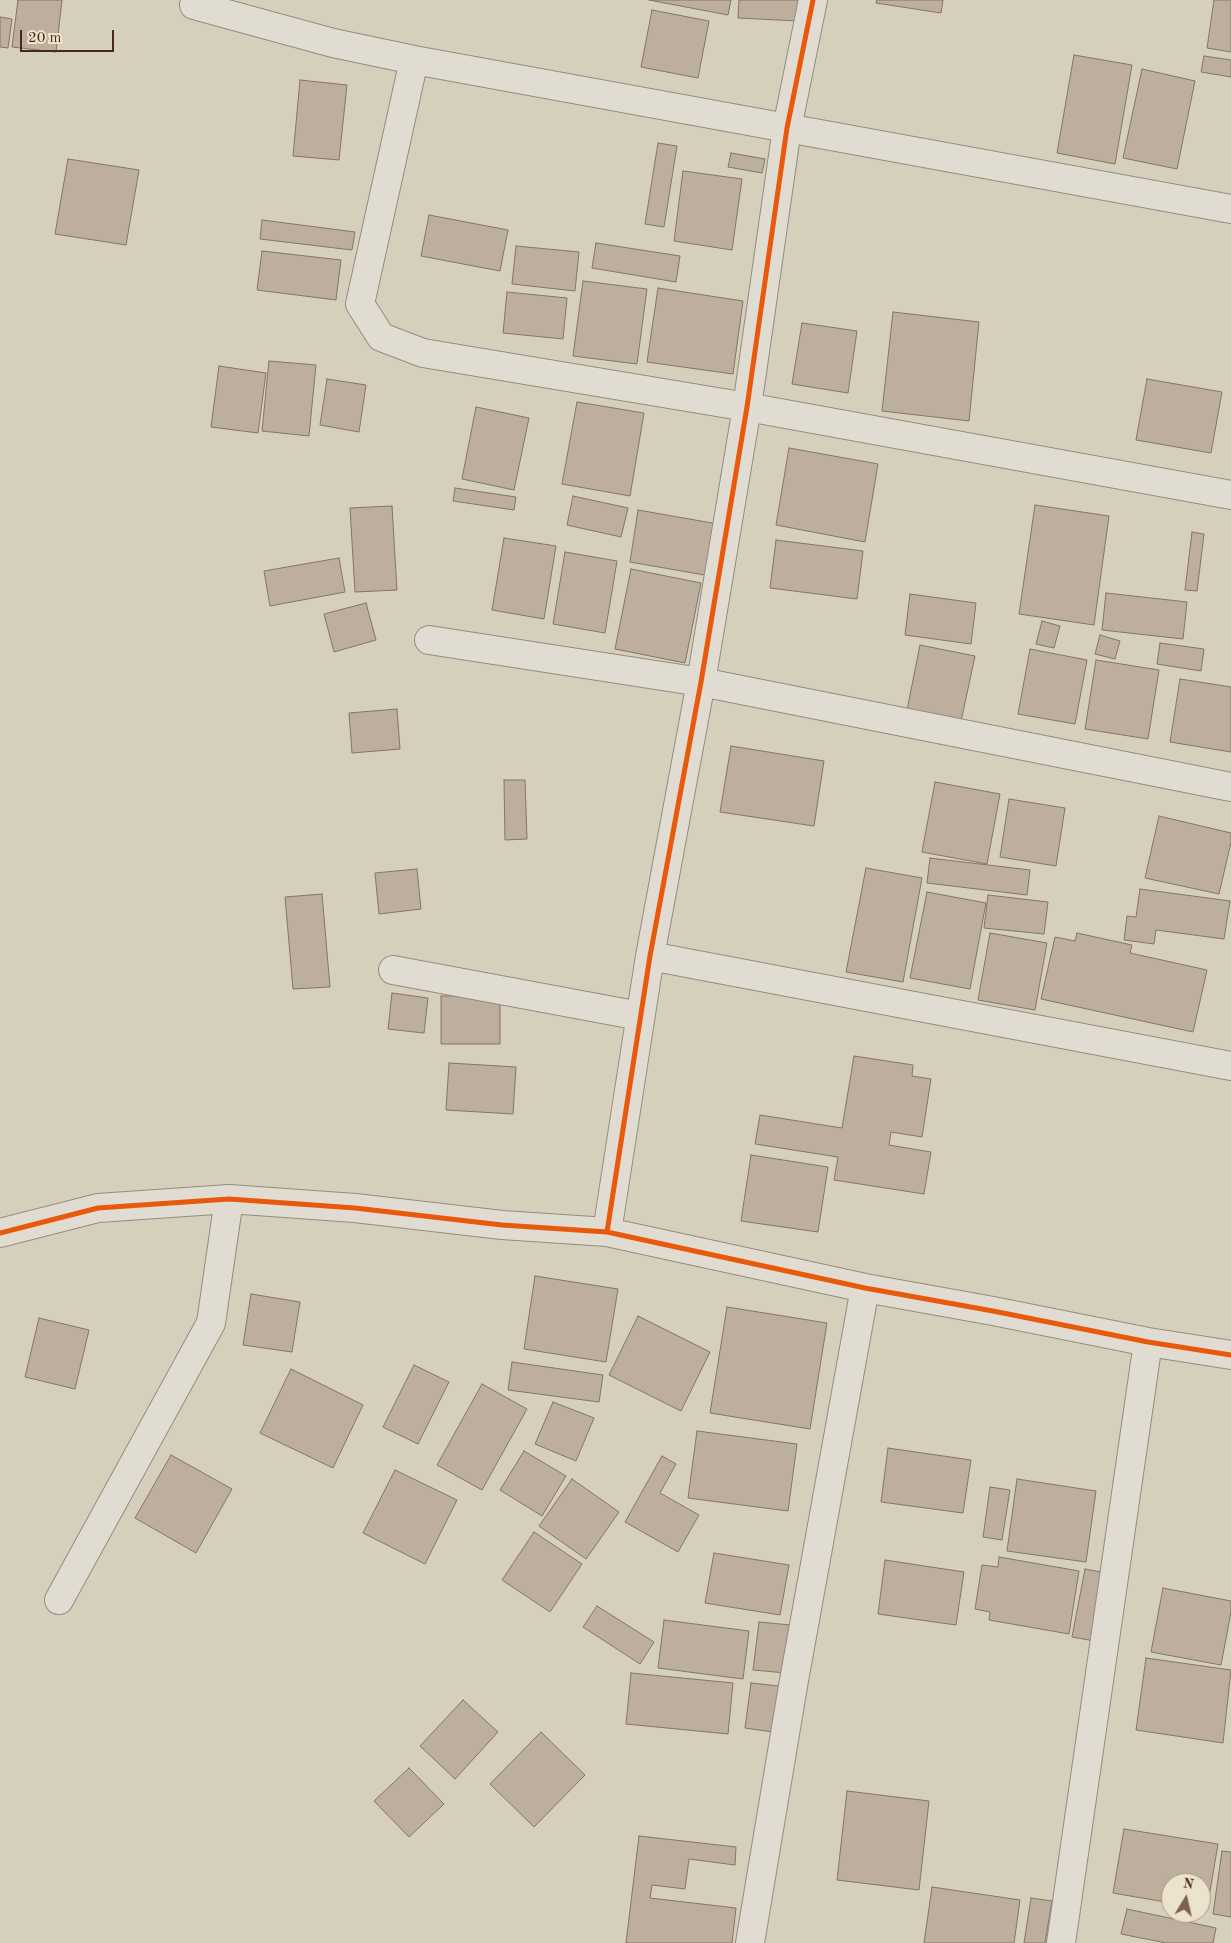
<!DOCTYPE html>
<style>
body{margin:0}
#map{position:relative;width:1231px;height:1943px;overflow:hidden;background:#d6cfbb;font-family:"Old Standard TT",serif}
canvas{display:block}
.north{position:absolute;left:1161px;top:1873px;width:50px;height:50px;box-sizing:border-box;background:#ece3cc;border:1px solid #ab9884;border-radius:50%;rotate:9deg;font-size:14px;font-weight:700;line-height:20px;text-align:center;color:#4a2718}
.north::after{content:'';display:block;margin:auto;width:18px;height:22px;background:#7b6251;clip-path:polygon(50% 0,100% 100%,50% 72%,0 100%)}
.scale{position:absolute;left:20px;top:30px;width:94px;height:22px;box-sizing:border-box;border:2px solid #4a2718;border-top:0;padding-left:6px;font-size:15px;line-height:18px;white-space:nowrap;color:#4a2718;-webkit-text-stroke:4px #ece3cc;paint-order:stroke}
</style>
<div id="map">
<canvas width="1231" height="1943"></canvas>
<div class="north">N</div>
<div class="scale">20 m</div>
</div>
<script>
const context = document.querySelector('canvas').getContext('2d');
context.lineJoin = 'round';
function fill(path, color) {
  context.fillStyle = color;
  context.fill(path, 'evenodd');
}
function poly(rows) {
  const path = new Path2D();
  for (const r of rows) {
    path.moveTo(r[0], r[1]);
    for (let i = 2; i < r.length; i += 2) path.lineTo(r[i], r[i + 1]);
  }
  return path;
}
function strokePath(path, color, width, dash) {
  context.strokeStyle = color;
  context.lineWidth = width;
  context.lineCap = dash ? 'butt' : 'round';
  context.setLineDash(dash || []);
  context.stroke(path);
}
const building = poly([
 [18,0,62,0,56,52,12,47,18,0],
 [649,0,731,0,728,15,649,0],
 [739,0,799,0,798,21,738,18,739,0],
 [877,0,943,0,941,13,876,3,877,0],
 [1214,0,1231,0,1231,52,1207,48,1214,0],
 [652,10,709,21,698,78,641,67,652,10],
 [0,17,12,19,8,48,0,47,0,17],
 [1074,55,1132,65,1115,164,1057,153,1074,55],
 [1204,56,1231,60,1231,77,1201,72,1204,56],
 [1142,69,1195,81,1177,169,1123,158,1142,69],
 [300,80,347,85,339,160,293,156,300,80],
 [658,143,677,146,664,227,645,224,658,143],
 [731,153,765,159,762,173,728,167,731,153],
 [68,159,139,170,126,245,55,234,68,159],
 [683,171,742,179,732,250,674,241,683,171],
 [429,215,508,230,500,271,421,256,429,215],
 [262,220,355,232,352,250,260,239,262,220],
 [596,243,680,256,676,282,592,268,596,243],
 [516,246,579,252,575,291,512,284,516,246],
 [262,251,341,260,336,300,257,290,262,251],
 [583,281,647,289,637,364,573,356,583,281],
 [658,288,743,301,733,374,647,362,658,288],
 [507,292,567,298,563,339,503,333,507,292],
 [893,312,979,322,969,421,882,411,893,312],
 [802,323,857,331,848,393,792,384,802,323],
 [269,361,316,365,309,436,262,431,269,361],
 [219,366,266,373,258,433,211,427,219,366],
 [327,379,366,385,359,432,320,425,327,379],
 [1147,379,1222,392,1211,453,1136,440,1147,379],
 [577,402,644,413,630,496,562,484,577,402],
 [476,407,529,418,514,490,462,479,476,407],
 [789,448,878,464,865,542,776,525,789,448],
 [455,488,516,497,514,510,453,501,455,488],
 [573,496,628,508,621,537,567,525,573,496],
 [1035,505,1109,516,1094,625,1019,614,1035,505],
 [392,506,397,590,355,592,350,508,392,506],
 [638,510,718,524,710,576,630,562,638,510],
 [1192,532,1204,534,1197,591,1185,590,1192,532],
 [504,538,556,546,544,619,492,610,504,538],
 [776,540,863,551,857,599,770,588,776,540],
 [565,552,617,561,605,633,553,624,565,552],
 [339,558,345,592,270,606,264,571,339,558],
 [631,569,701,583,685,663,615,649,631,569],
 [1106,593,1187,602,1183,639,1102,630,1106,593],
 [910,594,976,603,971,644,905,635,910,594],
 [366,603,376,640,334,652,324,614,366,603],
 [1042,621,1060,626,1054,648,1036,644,1042,621],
 [1100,635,1120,641,1115,659,1095,654,1100,635],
 [1160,643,1204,649,1201,671,1157,664,1160,643],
 [920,645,975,656,960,726,906,715,920,645],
 [1030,649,1087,660,1075,724,1018,714,1030,649],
 [1096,660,1159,670,1148,739,1085,729,1096,660],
 [1180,679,1231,687,1231,752,1170,742,1180,679],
 [397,709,400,749,352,753,349,713,397,709],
 [731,746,824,761,814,826,720,812,731,746],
 [504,780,525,780,527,839,505,840,504,780],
 [935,782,1000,794,987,864,922,852,935,782],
 [1009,799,1065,808,1056,866,1000,857,1009,799],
 [1159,816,1231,833,1231,842,1219,894,1145,878,1159,816],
 [930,858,1030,870,1027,895,927,883,930,858],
 [866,868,922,878,903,982,846,972,866,868],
 [417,869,421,909,379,914,375,873,417,869],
 [1140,889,1230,901,1224,939,1156,930,1154,944,1124,940,1127,916,1136,917,1140,889],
 [927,892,986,903,970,989,910,978,927,892],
 [322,894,330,987,293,989,285,897,322,894],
 [988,895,1048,902,1044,934,984,928,988,895],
 [990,933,1047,943,1035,1010,978,1000,990,933],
 [1077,933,1132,945,1130,953,1207,970,1193,1032,1041,999,1055,937,1075,941,1077,933],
 [392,993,428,998,424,1033,388,1029,392,993],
 [441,996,500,996,500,1044,441,1044,441,996],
 [854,1056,913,1065,912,1076,931,1079,922,1137,891,1132,889,1145,931,1152,924,1194,834,1180,838,1157,755,1144,760,1115,842,1128,854,1056],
 [449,1063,516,1067,513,1114,446,1110,449,1063],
 [751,1155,828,1167,818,1232,741,1221,751,1155],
 [535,1276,618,1289,606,1362,524,1349,535,1276],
 [251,1294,300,1302,292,1352,243,1345,251,1294],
 [727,1307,827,1323,810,1429,710,1413,727,1307],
 [638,1316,710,1352,681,1411,609,1375,638,1316],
 [39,1318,89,1330,75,1389,25,1377,39,1318],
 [512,1362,603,1375,599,1402,508,1390,512,1362],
 [414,1365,449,1382,418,1444,383,1427,414,1365],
 [291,1369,363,1405,333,1468,260,1433,291,1369],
 [482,1384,527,1409,482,1490,437,1465,482,1384],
 [553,1402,594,1418,576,1461,535,1444,553,1402],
 [697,1431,797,1444,788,1511,688,1498,697,1431],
 [888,1448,971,1460,963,1513,881,1502,888,1448],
 [524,1451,566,1476,542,1516,500,1490,524,1451],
 [171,1455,232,1489,196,1553,135,1518,171,1455],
 [662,1456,676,1464,660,1493,699,1515,678,1552,625,1522,662,1456],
 [395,1470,457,1500,425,1564,363,1533,395,1470],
 [572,1479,619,1512,586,1559,539,1526,572,1479],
 [1017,1479,1096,1491,1086,1562,1007,1551,1017,1479],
 [990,1487,1010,1490,1002,1540,983,1537,990,1487],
 [534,1532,582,1564,550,1612,502,1580,534,1532],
 [714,1553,789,1565,780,1615,705,1603,714,1553],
 [999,1557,1079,1571,1069,1634,989,1620,990,1612,975,1609,982,1565,998,1567,999,1557],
 [885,1560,964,1572,956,1625,878,1614,885,1560],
 [1085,1569,1112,1574,1100,1642,1072,1637,1085,1569],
 [1163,1588,1231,1601,1231,1612,1221,1665,1151,1652,1163,1588],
 [597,1606,654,1642,640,1664,583,1627,597,1606],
 [664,1620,749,1631,743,1679,658,1668,664,1620],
 [759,1622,791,1625,786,1673,753,1670,759,1622],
 [1146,1658,1231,1670,1223,1743,1136,1730,1146,1658],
 [631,1673,733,1683,728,1734,626,1724,631,1673],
 [751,1683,779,1686,773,1732,745,1728,751,1683],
 [463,1700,498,1732,455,1779,420,1746,463,1700],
 [541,1732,585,1775,534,1827,490,1784,541,1732],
 [409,1768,444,1804,409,1837,374,1801,409,1768],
 [847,1791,929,1801,919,1890,837,1880,847,1791],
 [1124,1829,1218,1844,1207,1909,1201,1908,1201,1883,1171,1883,1171,1903,1113,1893,1124,1829],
 [639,1836,736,1847,735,1865,689,1859,685,1889,652,1885,650,1898,736,1908,732,1943,626,1943,639,1836],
 [1222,1851,1231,1852,1231,1917,1213,1914,1222,1851],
 [932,1887,1020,1900,1014,1943,924,1943,932,1887],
 [1031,1898,1052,1901,1045,1943,1024,1943,1031,1898],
 [1127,1909,1216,1928,1213,1943,1166,1943,1121,1934,1127,1909]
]);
const minor = poly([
 [194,5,333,43,414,60,1231,209],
 [414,60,360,304,381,337,423,353,747,407,1231,495],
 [429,640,701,682,1231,787],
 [650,956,1231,1066],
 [393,970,640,1016],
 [607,1232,650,956,701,682,747,407,787,128,813,0],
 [0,1233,98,1208,229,1199,355,1208,502,1225,607,1232,865,1288,993,1311,1148,1342,1231,1355],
 [59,1600,211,1323,229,1199],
 [750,1943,793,1686,865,1288],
 [1061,1943,1148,1342]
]);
const cycleway = poly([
 [607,1232,650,956,701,682,747,407,787,128,813,0],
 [0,1233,98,1208,229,1199,355,1208,502,1225,607,1232,865,1288,993,1311,1148,1342,1231,1355]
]);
fill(building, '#bdae9d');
strokePath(building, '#80766a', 1);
strokePath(minor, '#958c7f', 30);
strokePath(minor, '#e0dcd2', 28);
strokePath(cycleway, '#e8590c', 5);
</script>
